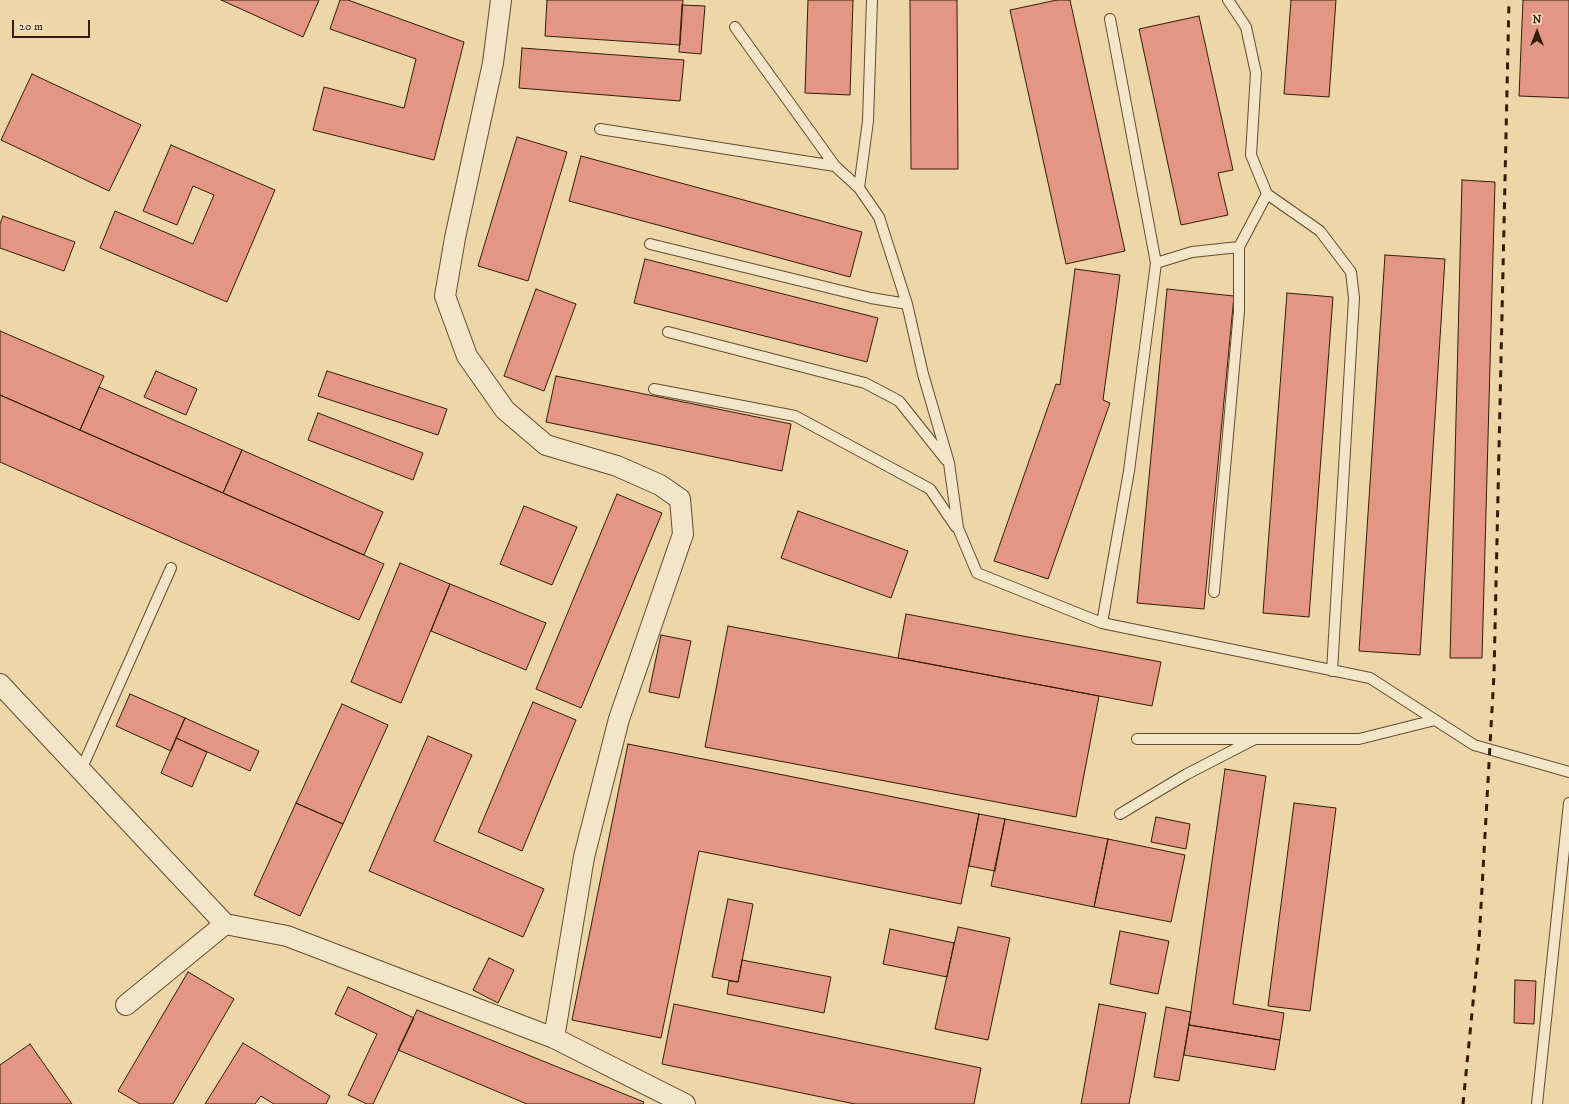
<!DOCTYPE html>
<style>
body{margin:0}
#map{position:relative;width:1569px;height:1104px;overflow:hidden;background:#edd7a9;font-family:"IM FELL DW Pica",serif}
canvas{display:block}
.north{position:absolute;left:1517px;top:12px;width:40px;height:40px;-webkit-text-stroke:3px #f3e5c7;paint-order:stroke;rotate:0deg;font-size:11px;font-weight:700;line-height:16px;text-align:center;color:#341c06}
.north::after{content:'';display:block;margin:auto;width:14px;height:18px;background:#341c06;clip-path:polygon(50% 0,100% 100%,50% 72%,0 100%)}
.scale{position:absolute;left:12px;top:20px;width:78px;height:18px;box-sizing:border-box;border:2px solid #341c06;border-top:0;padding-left:5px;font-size:12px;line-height:14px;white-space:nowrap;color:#341c06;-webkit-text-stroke:3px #f3e5c7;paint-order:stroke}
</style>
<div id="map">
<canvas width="1569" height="1104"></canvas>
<div class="north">N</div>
<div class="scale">20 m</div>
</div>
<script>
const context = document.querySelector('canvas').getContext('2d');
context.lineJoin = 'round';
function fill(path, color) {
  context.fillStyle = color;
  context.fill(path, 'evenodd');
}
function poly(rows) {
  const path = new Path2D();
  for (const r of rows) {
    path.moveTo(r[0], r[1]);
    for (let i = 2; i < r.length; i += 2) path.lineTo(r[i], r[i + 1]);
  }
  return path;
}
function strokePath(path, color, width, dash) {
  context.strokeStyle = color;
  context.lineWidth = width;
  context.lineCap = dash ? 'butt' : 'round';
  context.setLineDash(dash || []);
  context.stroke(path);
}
const building = poly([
 [221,0,319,0,303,37,221,0],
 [340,0,348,0,464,42,434,160,313,130,324,87,404,108,416,59,330,29,340,0],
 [547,0,683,0,680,45,545,36,547,0],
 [808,0,853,0,850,95,805,93,808,0],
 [910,0,957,0,958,169,911,169,910,0],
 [1057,0,1070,0,1125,251,1066,264,1010,10,1057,0],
 [1291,0,1336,0,1329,97,1284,94,1291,0],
 [1523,0,1569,0,1569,98,1519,96,1523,0],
 [682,5,705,6,701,54,679,52,682,5],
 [1199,16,1233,170,1218,173,1228,215,1181,225,1139,29,1199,16],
 [522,48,684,60,680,101,519,88,522,48],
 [32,74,141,125,109,191,1,140,32,74],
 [517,137,567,152,528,281,478,266,517,137],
 [171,145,275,190,227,302,100,248,115,211,193,244,214,195,193,186,177,225,143,211,171,145],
 [581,156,862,232,850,277,569,201,581,156],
 [1462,180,1495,182,1482,658,1450,658,1462,180],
 [3,216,75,242,64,271,0,248,0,224,3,216],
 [1385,255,1445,259,1420,655,1359,651,1385,255],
 [645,259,878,318,867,362,634,303,645,259],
 [1075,269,1120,275,1103,400,1110,403,1048,579,994,561,1056,384,1060,385,1075,269],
 [536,289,576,304,544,391,504,376,536,289],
 [1167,289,1234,296,1204,609,1137,603,1167,289],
 [1287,293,1333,297,1309,617,1263,613,1287,293],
 [0,331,104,376,80,430,0,395,0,331],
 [156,371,197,389,186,415,144,397,156,371],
 [327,371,447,409,438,435,318,396,327,371],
 [556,376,791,424,782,471,546,422,556,376],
 [99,387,242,450,223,493,80,430,99,387],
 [0,395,384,564,359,620,0,462,0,395],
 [318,413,423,453,413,480,308,440,318,413],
 [242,450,383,512,364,555,223,493,242,450],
 [617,494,662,513,581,708,536,689,617,494],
 [524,506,577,527,552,585,500,564,524,506],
 [798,511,908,551,891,598,781,558,798,511],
 [400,563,450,584,401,703,351,682,400,563],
 [450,584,546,623,526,670,431,631,450,584],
 [906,614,1161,662,1152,706,898,658,906,614],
 [728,626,1099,696,1076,817,705,747,728,626],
 [661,635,691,641,679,698,649,692,661,635],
 [130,694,185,718,171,751,116,726,130,694],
 [533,702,576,720,522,851,478,832,533,702],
 [342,704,388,725,343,824,296,803,342,704],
 [185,718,259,751,250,771,176,738,185,718],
 [428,736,472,755,434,841,544,889,523,937,369,871,428,736],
 [176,738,207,752,192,787,161,773,176,738],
 [628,744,979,814,961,904,699,851,661,1038,572,1020,628,744],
 [1225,769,1266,776,1233,1004,1284,1013,1280,1040,1189,1025,1225,769],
 [296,803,343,824,300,916,254,895,296,803],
 [1294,803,1336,808,1310,1011,1268,1006,1294,803],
 [979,814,1005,819,995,871,969,866,979,814],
 [1156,817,1190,824,1186,849,1151,842,1156,817],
 [1005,819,1108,839,1094,907,991,886,1005,819],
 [1108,839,1185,855,1171,922,1094,907,1108,839],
 [728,899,753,904,738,982,712,977,728,899],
 [958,927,1010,938,988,1040,935,1029,958,927],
 [890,929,954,943,947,977,883,964,890,929],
 [1120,931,1169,941,1158,994,1110,984,1120,931],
 [489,958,514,970,498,1003,473,990,489,958],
 [742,960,831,977,824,1013,727,994,729,981,738,982,742,960],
 [188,972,234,999,173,1104,140,1104,118,1091,188,972],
 [1515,980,1536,981,1534,1024,1514,1023,1515,980],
 [348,987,414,1018,373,1104,367,1104,348,1095,377,1034,335,1014,348,987],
 [674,1004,981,1068,974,1104,855,1104,662,1064,674,1004],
 [1099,1004,1146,1013,1129,1104,1081,1104,1099,1004],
 [1166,1007,1191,1012,1179,1081,1154,1077,1166,1007],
 [417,1010,644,1102,643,1104,527,1104,398,1050,417,1010],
 [1189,1025,1280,1040,1275,1070,1184,1055,1189,1025],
 [243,1043,330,1096,326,1104,274,1104,261,1096,255,1104,205,1104,243,1043],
 [30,1044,72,1104,0,1104,0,1065,30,1044]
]);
const lane = poly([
 [1228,0,1246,27,1256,73,1251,155,1267,194,1320,231,1351,272,1354,298,1332,671],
 [735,27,835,166],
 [600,129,835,166,859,188,879,217,907,304,923,374,949,463,958,528,977,573,1102,623,1370,678,1474,745,1569,772],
 [859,188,868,121,872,0],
 [650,244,871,298,907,304],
 [1156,263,1192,252,1239,247,1267,194],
 [668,332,865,383,899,401,946,460],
 [654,389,795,416,930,489,956,527],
 [1214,592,1239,311,1239,247],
 [1102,623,1129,471,1156,263,1110,19],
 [1137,739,1359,739,1435,720],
 [81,770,171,568],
 [1120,814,1187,774,1253,740],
 [1537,1104,1569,803]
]);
const street = poly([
 [501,0,493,63,455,238,445,296,467,356,505,410,546,445,617,466,660,485,680,499,683,534,619,719,584,857,554,1038],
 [0,684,225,924,287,936,554,1038,685,1104],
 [126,1005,225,924]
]);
const rail = poly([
 [1463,1104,1479,942,1494,674,1509,0]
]);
fill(building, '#e39686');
strokePath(building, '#341c06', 1);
strokePath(lane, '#624b2f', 12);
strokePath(street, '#624b2f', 22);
strokePath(lane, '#f3e5c7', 10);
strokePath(street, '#f3e5c7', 20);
strokePath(rail, '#341c06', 3, [7, 7]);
</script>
